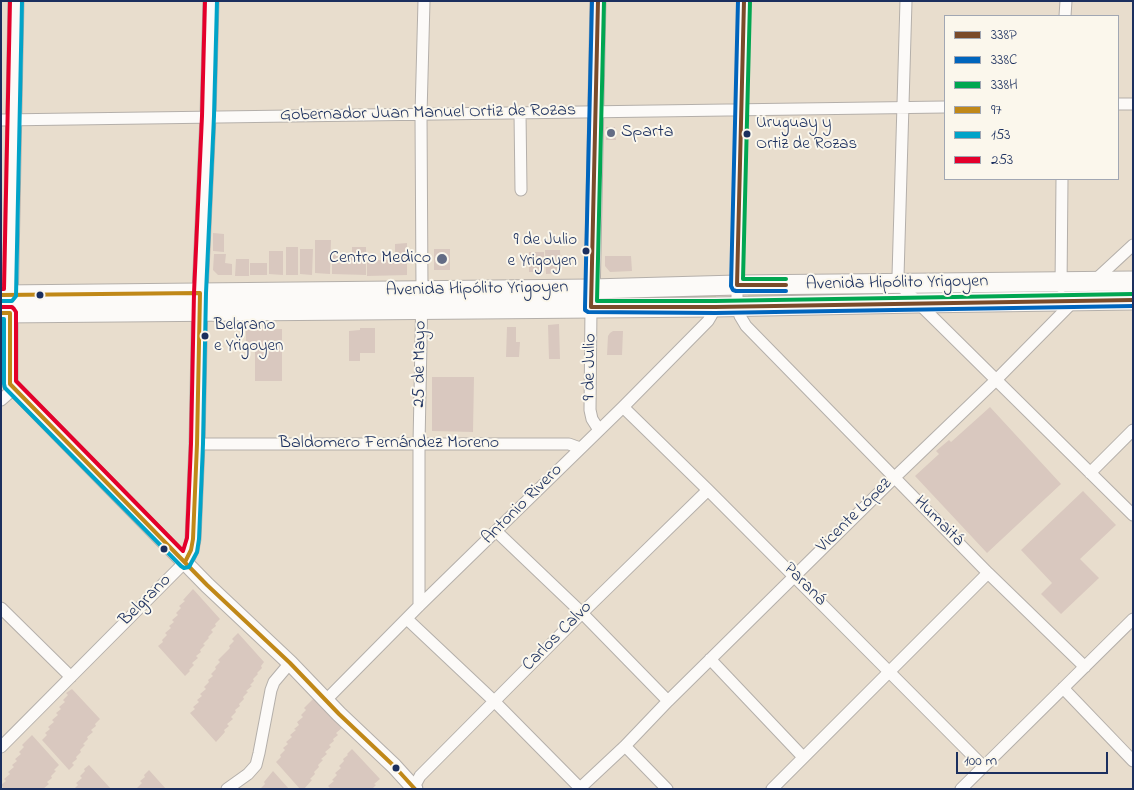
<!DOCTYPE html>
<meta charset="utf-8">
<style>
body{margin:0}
#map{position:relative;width:1134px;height:790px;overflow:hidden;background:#e8ddcd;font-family:"Indie Flower",sans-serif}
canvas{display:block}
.frame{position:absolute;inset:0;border:2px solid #1b2f5e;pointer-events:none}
.legend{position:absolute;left:944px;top:15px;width:175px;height:165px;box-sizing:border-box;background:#fbf7ec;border:1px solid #a1a7b3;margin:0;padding:6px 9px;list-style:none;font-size:15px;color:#1b2f5e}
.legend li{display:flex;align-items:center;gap:10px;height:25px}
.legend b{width:25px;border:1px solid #a1a7b3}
.scale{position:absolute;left:956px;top:752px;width:152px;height:22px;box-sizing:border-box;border:2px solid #1b2f5e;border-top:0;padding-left:6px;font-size:15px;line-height:18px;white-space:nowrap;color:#1b2f5e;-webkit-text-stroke:4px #fbf7ec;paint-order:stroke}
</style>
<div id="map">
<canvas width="1134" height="790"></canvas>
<div class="frame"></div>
<ul class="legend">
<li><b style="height:6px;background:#7a4b2a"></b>338P</li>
<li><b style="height:6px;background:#0065bd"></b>338C</li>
<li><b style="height:6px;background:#00a651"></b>338H</li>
<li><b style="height:6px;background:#c08818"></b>97</li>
<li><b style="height:6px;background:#01a3c8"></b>153</li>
<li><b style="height:6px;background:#e4002b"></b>253</li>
</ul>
<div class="scale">100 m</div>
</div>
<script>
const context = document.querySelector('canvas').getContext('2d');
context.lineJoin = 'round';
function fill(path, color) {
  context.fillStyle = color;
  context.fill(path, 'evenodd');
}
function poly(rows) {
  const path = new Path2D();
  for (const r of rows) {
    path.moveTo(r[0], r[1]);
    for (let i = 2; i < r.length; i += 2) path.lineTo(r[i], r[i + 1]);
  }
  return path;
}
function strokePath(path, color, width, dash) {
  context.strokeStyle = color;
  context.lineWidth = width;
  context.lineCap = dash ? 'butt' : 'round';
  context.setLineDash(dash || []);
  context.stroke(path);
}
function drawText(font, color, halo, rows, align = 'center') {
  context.font = font + ' "Indie Flower",sans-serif';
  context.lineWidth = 4;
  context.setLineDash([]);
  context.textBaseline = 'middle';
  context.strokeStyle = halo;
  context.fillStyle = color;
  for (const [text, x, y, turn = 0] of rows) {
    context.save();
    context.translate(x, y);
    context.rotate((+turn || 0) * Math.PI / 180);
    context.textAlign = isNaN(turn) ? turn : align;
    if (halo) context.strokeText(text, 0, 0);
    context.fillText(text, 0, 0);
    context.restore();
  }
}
const green = poly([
 [883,292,883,296,748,298,748,294],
 [716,295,716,298,603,300,603,296]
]);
const building = poly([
 [606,127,615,127,616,140,606,140],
 [213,233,224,234,224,252,213,251],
 [315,240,331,240,330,274,315,273],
 [407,243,407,275,367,276,367,260,395,260,395,244],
 [286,247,298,247,298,275,286,275],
 [352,247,366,247,366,275,332,274,332,253,352,253],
 [300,249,313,249,312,275,300,274],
 [434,249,450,249,450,270,434,270],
 [545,250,560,250,561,273,546,274],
 [269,251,283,251,283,275,269,274],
 [529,252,544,252,544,272,529,272],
 [214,254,226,254,225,263,232,264,232,275,218,275,213,270],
 [605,256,631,256,632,271,610,272,605,266],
 [236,259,249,259,249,276,235,276],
 [250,263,267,263,267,275,250,275],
 [559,324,560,359,549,359,548,325],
 [507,327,516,327,516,342,520,342,519,357,506,357],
 [360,328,375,328,375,353,360,353,360,361,349,361,349,331,360,330],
 [282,329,282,381,255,381,255,348,246,349,246,330],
 [613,331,623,331,622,355,607,355,608,336,610,333],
 [432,377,474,377,473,432,432,431],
 [990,407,1061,484,987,553,915,476,939,454,936,451,949,440,951,442],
 [1083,491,1116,525,1080,559,1099,578,1061,614,1041,594,1052,583,1021,550],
 [193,589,220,619,215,624,216,626,211,630,213,632,208,637,209,638,203,644,205,645,200,650,201,652,196,656,198,658,192,663,194,665,189,670,190,671,185,676,158,646,163,642,162,640,167,635,165,633,171,628,169,626,174,622,172,620,178,615,176,613,181,608,179,606,185,601,183,600],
 [238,633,264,662,261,666,262,668,257,673,258,674,253,679,254,681,250,685,252,686,246,691,248,692,243,697,244,699,239,704,240,706,235,710,236,712,231,717,233,719,227,724,229,726,224,730,225,732,216,742,190,713,195,709,193,707,199,702,197,700,202,696,200,694,206,689,204,687,209,682,208,680,213,676,211,674,216,669,215,667,220,662,218,660,230,648,229,646,234,641,232,639],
 [72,689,100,719,95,724,96,726,91,730,93,732,87,737,88,739,83,744,85,745,80,750,81,752,76,757,77,759,72,763,74,765,69,770,42,740,47,735,45,733,50,729,48,727,54,722,52,720,58,715,56,713,61,709,59,707,65,702,63,700,68,695,66,693],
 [314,698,342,728,336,733,338,735,333,739,334,741,329,745,331,747,325,752,327,754,321,759,323,760,318,765,319,767,314,772,315,774,310,779,312,780,304,789,300,789,276,762,281,757,280,755,285,750,283,748,288,744,286,742,292,737,290,735,296,730,294,729,299,725,297,722,303,717,301,715,306,710,304,708],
 [32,735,59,765,54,770,56,771,51,776,52,778,47,782,49,784,43,789,1,789,3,787,1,785,6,781,4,779,10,774,8,772,14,767,12,765,17,761,15,759,21,754,19,752,24,747,22,745],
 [352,749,380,779,374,784,376,785,372,789,331,789,328,786,334,781,332,780,337,775,335,773,341,768,339,766,344,761,343,759,348,755,347,754],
 [89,765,111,789,74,789,78,785,76,783,82,778,80,776,85,771,84,769],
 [149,770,166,789,136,789,142,783,140,781,145,777,144,775],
 [273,771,289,789,260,789,265,784,264,782]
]);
const minor = poly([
 [744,1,737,285,737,306,740,316,746,326,988,573,1085,667],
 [906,1,898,276,899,284,1133,515],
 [1065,16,1066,1],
 [1118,104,1133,104],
 [520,113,521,190],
 [1,120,945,107],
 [1093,282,1133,245],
 [1061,287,1062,179],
 [591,307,590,410,592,419,599,430],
 [1,400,9,393,10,384],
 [623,407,708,490,983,766],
 [197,444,569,444,580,448],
 [1090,473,1133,430],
 [496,531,582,613,668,701],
 [419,606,419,444,422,290,421,114,424,1],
 [1,608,71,677],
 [407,619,494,701,580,788],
 [710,659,803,757],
 [1063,688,1133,761],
 [326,700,419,606,623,407,708,321,711,316,715,307],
 [625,746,667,789],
 [1,747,185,562],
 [227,789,248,774,256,765,259,753,271,690,274,682,290,663],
 [413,789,420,776,582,613,708,490],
 [579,789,625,746,668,701,894,478,996,380,1075,300],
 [772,789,988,573],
 [961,789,1133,619]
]);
const tertiary = poly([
 [16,1,10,313,10,384,207,585,290,663,339,714,394,766,415,789],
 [592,301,598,1],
 [185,562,191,550,193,539,197,444,200,293,208,116,211,1]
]);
const primary = poly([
 [1,295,592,289,737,285,1133,281],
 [1,313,715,307,918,303,1133,300]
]);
const bus1 = poly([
 [598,1,591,307,715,307,1133,300],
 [744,1,737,285,786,285]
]);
const bus2 = poly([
 [592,1,585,307,585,310,588,312,715,313,1133,306],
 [738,1,731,286,733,290,736,291,786,291]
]);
const bus3 = poly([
 [604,1,597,301,715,301,1133,294],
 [750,1,743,279,786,279]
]);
const bus4 = poly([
 [1,295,200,293,197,444,193,539,191,550,185,562],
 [1,313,10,313,10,384,207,585,290,663,339,714,394,766,415,789]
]);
const bus5 = poly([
 [1,301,12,301,16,296,22,1],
 [1,319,4,319,4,384,5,388,181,566,184,568,189,567,197,552,199,539,203,444,206,293,214,116,217,1]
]);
const bus6 = poly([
 [1,289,4,289,10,1],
 [1,307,12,307,14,309,16,312,16,381,183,551,187,538,191,444,194,293,202,116,205,1]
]);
const markers = [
 [611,133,5,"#636c85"],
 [747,134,4.5,"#1b2f5e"],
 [586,251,4.5,"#1b2f5e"],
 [442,259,6,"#636c85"],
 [40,295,4.5,"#1b2f5e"],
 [205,336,4.5,"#1b2f5e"],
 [164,549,4.5,"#1b2f5e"],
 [396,768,4.5,"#1b2f5e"]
];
const busNames = [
 ["Uruguay y",756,124],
 ["Ortiz de Rozas",756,145],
 ["9 de Julio",577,241,"right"],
 ["e Yrigoyen",577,262,"right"],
 ["Belgrano",214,326],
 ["e Yrigoyen",214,347]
];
const streetNames = [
 ["Gobernador Juan Manuel Ortiz de Rozas",428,114,-1],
 ["Avenida Hipólito Yrigoyen",897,284,-1],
 ["Avenida Hipólito Yrigoyen",477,290,-1],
 ["25 de Mayo",421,364,-89],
 ["9 de Julio",591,367,-89],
 ["Baldomero Fernández Moreno",389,444],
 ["Antonio Rivero",523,505,-45],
 ["Vicente López",855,516,-45],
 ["Humaitá",938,522,45],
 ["Paraná",804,585,45],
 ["Belgrano",146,601,-45],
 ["Carlos Calvo",558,637,-45]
];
const poiNames = [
 ["Sparta",621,133],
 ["Centro Medico",431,259,"right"]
];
fill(green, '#d0d89e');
fill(building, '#d9c8bf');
strokePath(minor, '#b4afaa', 13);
strokePath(tertiary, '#b4afaa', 17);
strokePath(primary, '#b4afaa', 21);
strokePath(minor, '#fcfaf8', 11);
strokePath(tertiary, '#fcfaf8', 15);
strokePath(primary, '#fcfaf8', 19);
strokePath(bus1, '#7a4b2a', 4);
strokePath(bus2, '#0065bd', 4);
strokePath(bus3, '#00a651', 4);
strokePath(bus4, '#c08818', 4);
strokePath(bus5, '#01a3c8', 4);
strokePath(bus6, '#e4002b', 4);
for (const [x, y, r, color] of markers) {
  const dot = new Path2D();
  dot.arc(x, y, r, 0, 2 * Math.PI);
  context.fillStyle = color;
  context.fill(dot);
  strokePath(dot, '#fbf7ec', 2);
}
drawText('17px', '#1b2f5e', '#fbf7ec', busNames, 'left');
drawText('18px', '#1b2f5e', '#fbf7ec', streetNames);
drawText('18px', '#1b2f5e', '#fbf7ec', poiNames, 'left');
</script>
